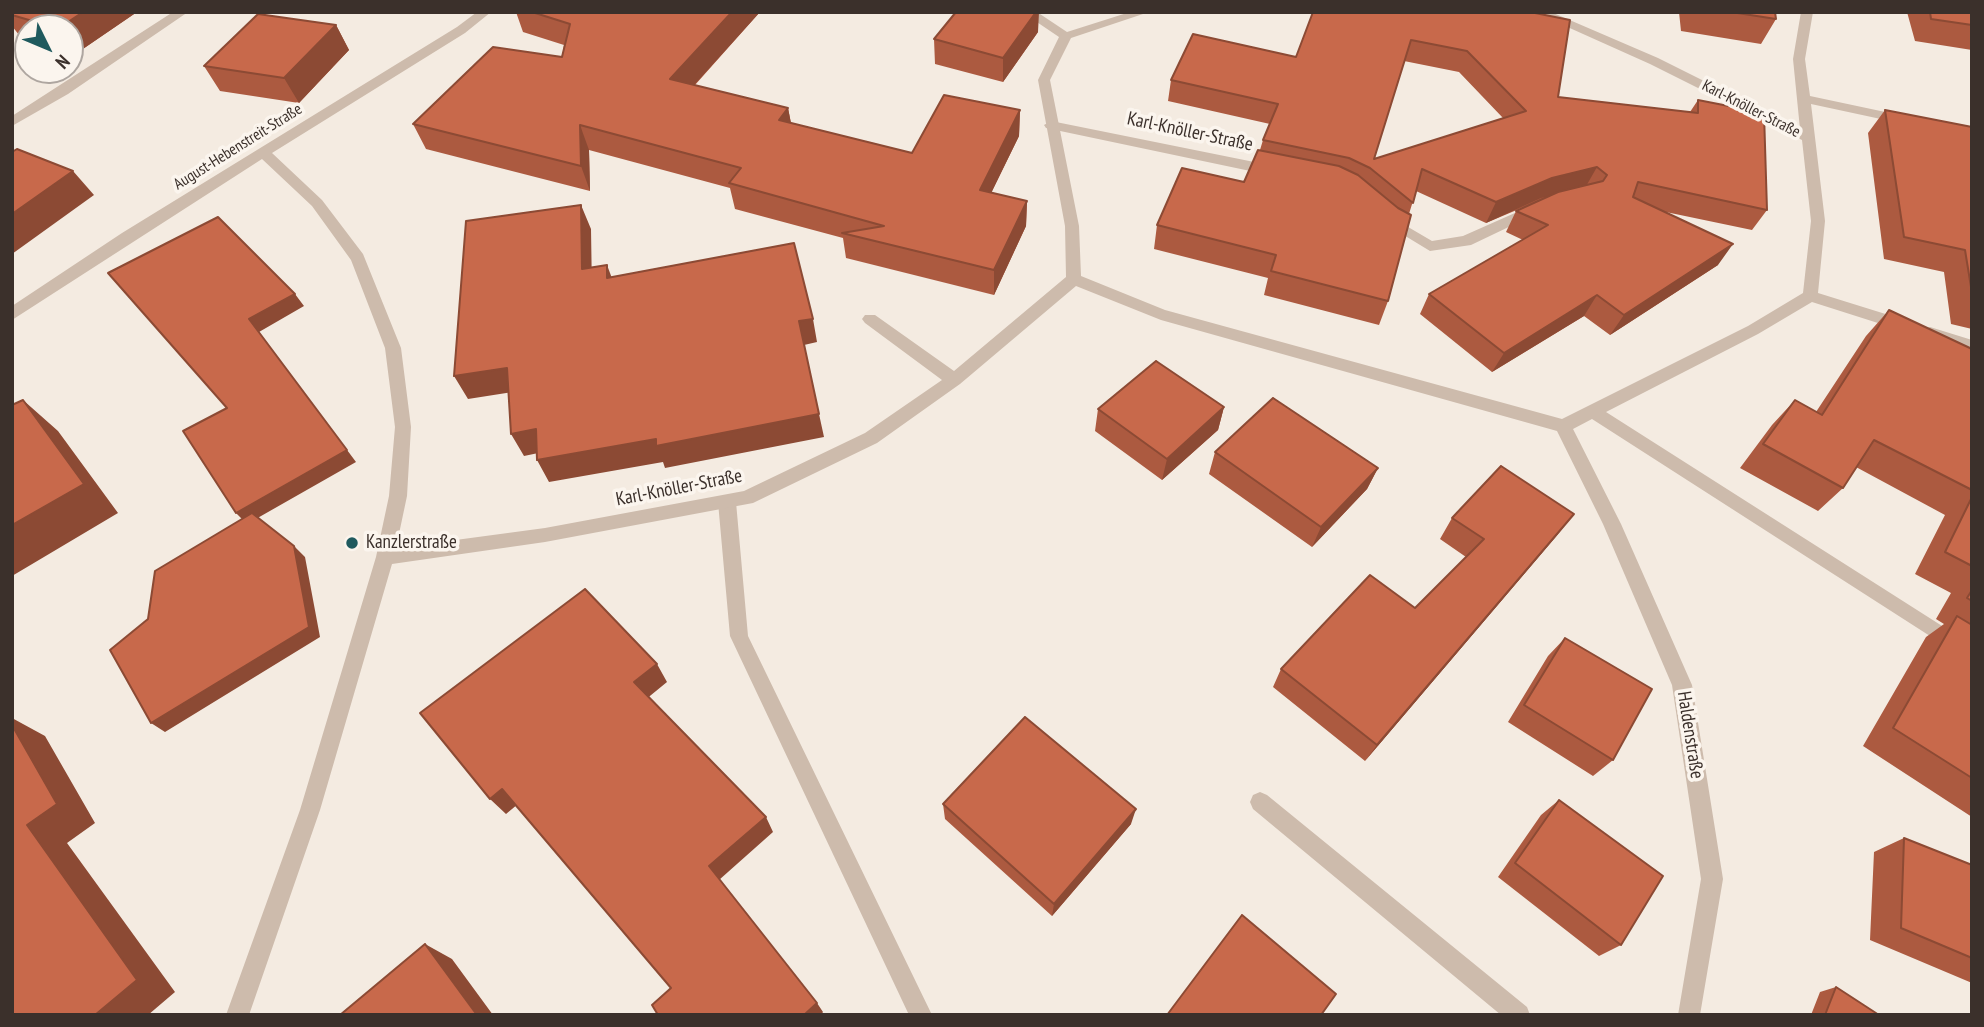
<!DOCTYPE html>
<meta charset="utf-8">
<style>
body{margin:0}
#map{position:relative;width:1984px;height:1027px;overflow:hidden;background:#f4ebe1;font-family:"PT Sans Narrow",sans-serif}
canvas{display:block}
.frame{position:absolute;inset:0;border:14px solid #3b302b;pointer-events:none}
.north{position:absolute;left:14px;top:14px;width:70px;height:70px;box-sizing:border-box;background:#fbf5ee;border:2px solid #aea6a0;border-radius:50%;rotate:133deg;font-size:19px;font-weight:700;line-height:28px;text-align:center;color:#3b302b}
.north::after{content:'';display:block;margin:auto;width:24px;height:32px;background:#1f5a5e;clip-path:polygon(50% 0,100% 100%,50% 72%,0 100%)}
</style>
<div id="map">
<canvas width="1984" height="1027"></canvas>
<div class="frame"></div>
<div class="north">N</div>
</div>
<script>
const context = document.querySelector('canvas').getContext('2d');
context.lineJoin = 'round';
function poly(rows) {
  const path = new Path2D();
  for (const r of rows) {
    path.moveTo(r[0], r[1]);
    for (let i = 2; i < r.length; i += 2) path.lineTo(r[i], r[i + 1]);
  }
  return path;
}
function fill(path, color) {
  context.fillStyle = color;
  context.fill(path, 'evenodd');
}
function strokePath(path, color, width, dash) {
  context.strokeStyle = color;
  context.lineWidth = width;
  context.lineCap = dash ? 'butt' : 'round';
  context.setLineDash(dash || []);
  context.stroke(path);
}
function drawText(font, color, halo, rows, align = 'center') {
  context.font = font + ' "PT Sans Narrow",sans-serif';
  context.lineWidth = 7;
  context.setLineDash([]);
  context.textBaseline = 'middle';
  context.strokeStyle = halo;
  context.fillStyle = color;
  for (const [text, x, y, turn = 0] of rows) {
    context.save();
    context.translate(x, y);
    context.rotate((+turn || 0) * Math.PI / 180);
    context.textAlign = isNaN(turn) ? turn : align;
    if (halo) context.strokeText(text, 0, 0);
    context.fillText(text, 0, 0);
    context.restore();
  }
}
const service = poly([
 [1051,121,1274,166,1281,171,1274,176,1046,128,1044,125,1051,121],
 [1533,205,1538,207,1538,213,1471,245,1430,251,1379,220,1386,215,1391,217,1432,241,1463,236,1533,205],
 [727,495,733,497,736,502,748,636,932,1015,909,1015,730,636,718,502,721,497,727,495]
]);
const minor = poly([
 [173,12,188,12,68,94,12,126,12,116,173,12],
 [477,12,491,12,465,33,272,153,322,200,363,254,401,348,411,427,407,496,396,548,545,528,744,491,865,433,942,380,865,323,862,319,865,315,875,315,954,371,1066,277,1065,226,1038,80,1059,37,1022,12,1037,12,1067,32,1130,12,1149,12,1071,38,1050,80,1079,226,1081,276,1165,310,1562,419,1748,326,1803,293,1811,221,1802,140,1650,64,1534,12,1551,12,1658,58,1800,129,1793,59,1801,12,1813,12,1805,59,1810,96,1904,116,1911,120,1904,124,1811,104,1825,221,1818,293,1908,321,1911,325,1903,331,1812,302,1758,334,1606,412,1972,645,1972,663,1592,419,1573,429,1621,524,1692,685,1723,879,1700,1015,1678,1015,1701,879,1672,685,1603,524,1557,431,1161,320,1076,286,960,384,877,443,753,503,545,542,392,564,320,810,249,1015,226,1015,300,810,376,557,389,496,395,427,385,348,351,260,312,206,262,159,12,320,12,306,122,233,457,27,477,12],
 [1930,327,1972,340,1972,352,1924,337,1922,333,1924,329,1930,327],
 [1260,792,1267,795,1527,1007,1530,1015,1501,1015,1253,809,1250,802,1253,795,1260,792]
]);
const wall = poly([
 [12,12,137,12,77,53,70,51,70,28,28,28,28,38,19,35,12,26],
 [516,12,760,12,695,85,788,108,791,123,912,153,1020,110,1019,136,991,193,1027,201,1026,226,994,295,846,258,843,238,735,209,730,188,589,150,590,191,426,149,413,124,562,57,564,45,523,32],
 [1530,12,1558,97,1690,112,1698,100,1767,210,1752,230,1661,211,1718,265,1610,335,1584,316,1492,372,1420,314,1429,294,1523,240,1506,232,1516,211,1545,198,1486,223,1416,191,1409,214,1388,301,1379,325,1264,295,1268,278,1154,249,1157,225,1244,182,1260,150,1263,140,1270,124,1168,101,1171,80],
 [1404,61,1459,72,1503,118,1374,159],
 [1679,12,1775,12,1776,19,1761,44,1681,31],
 [1907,12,1972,12,1972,50,1915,41],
 [336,25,349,50,299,103,220,91,204,66],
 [1038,32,1003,82,935,64,934,39],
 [1885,110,1972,127,1972,329,1951,324,1944,272,1884,259,1868,133],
 [1889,310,1972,349,1972,817,1863,746,1926,637,1944,624,1936,619,1951,593,1915,574,1945,515,1856,467,1843,488,1818,511,1740,468,1772,425,1795,400,1816,412,1866,336],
 [1224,407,1218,430,1162,480,1095,431,1098,409],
 [1215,452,1378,468,1367,489,1312,547,1209,474],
 [1452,518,1558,534,1365,761,1273,687,1281,669,1415,608,1466,557,1440,539],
 [1565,638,1613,760,1593,776,1508,722,1548,656],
 [1559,800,1621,945,1599,956,1498,877,1541,815],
 [943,804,1131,824,1052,916,945,819],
 [1904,838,1972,865,1972,983,1870,940,1874,852],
 [1836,987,1879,1015,1811,1015,1820,992]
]);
const shadedWall = poly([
 [83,12,137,12,77,53,70,44,70,28,59,28],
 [732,12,760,12,677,104,670,79],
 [1036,12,1039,12,1038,32,1003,82,1003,58],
 [336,25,349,50,299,103,284,78],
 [788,108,793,134,779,120],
 [1020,110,1019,136,980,216,980,190],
 [580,125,589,150,590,191,581,166],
 [1597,167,1585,188,1541,198,1486,223,1496,202,1552,178],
 [73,171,94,195,12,254,12,214],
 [1027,201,1026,226,994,295,994,270],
 [581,205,591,229,592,293,582,269],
 [1733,244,1718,265,1610,335,1624,315],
 [607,265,616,289,607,278],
 [295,294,304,306,259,332,356,462,247,524,236,513,249,319],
 [1597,295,1584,316,1492,372,1504,353],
 [813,319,817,342,804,345,799,321],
 [507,368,519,391,468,399,454,376],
 [23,400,58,431,118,513,12,576,12,525],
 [1224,407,1218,430,1162,480,1167,459],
 [819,414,824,437,665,468,663,462,549,482,537,460,656,439],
 [536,429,548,451,524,456,511,434],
 [1378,468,1367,489,1312,547,1321,527],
 [1574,514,1558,534,1365,761,1377,745],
 [294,546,305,557,320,637,165,732,151,723],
 [657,664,667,682,645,700,634,682],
 [12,718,45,736,95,823,67,843,175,992,148,1015,95,1015,27,825,12,725],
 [502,789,518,804,506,814,490,799],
 [1136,809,1131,824,1052,916,1054,904],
 [766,817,773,832,719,880,709,866],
 [425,944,452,959,493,1015,477,1015],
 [817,1003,823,1012,821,1015,804,1015]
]);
const building = poly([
 [12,12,83,12,59,28,56,28,12,15,12,12],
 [532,12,732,12,670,79,788,108,779,120,912,153,944,95,1020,110,980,190,1027,201,994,270,842,233,884,226,729,183,741,168,580,125,581,166,413,124,493,47,562,57,570,24,532,12],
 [956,12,1036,12,1003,58,934,39,956,12],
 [1313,12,1530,12,1570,20,1558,97,1698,113,1698,100,1764,113,1767,210,1638,182,1633,197,1733,244,1624,315,1597,295,1504,353,1429,294,1548,225,1516,211,1558,192,1603,181,1607,175,1597,167,1552,178,1496,202,1422,169,1413,203,1370,168,1349,158,1263,140,1278,104,1171,80,1193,34,1296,57,1313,12],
 [1411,40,1467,51,1526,111,1374,159,1411,40],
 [1731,12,1775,12,1776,19,1731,12],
 [1930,12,1972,12,1972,25,1931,19,1930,12],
 [258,14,336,25,284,78,204,66,258,14],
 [1885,110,1972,127,1972,293,1965,250,1904,237,1885,110],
 [17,149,73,171,12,214,12,152,17,149],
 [1258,150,1339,166,1358,175,1398,208,1411,215,1388,301,1271,271,1276,255,1157,225,1182,168,1244,182,1258,150],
 [581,205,582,269,607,265,607,278,794,243,813,319,799,321,819,414,656,446,656,439,537,460,536,429,511,434,507,368,454,376,466,221,581,205],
 [218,217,295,294,249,319,347,450,236,513,183,431,227,408,108,273,218,217],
 [1889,310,1972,349,1972,490,1874,440,1843,488,1763,444,1795,400,1822,415,1889,310],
 [1156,361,1224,407,1167,459,1098,409,1156,361],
 [1273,398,1378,468,1321,527,1215,452,1273,398],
 [23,400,84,484,12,525,12,405,23,400],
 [1501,466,1574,514,1377,745,1281,669,1370,575,1415,608,1484,539,1452,518,1501,466],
 [1972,497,1972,566,1945,552,1972,497],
 [252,513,294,546,309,627,151,723,110,650,148,619,155,571,252,513],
 [585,589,657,664,634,682,766,817,709,866,817,1003,804,1015,658,1015,652,1005,671,988,502,789,490,799,420,713,585,589],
 [1972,590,1972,601,1967,598,1972,590],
 [1957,616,1972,625,1972,778,1893,728,1957,616],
 [1565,638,1652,689,1613,760,1524,705,1565,638],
 [1025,717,1136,809,1054,904,943,804,1025,717],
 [12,725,57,804,27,825,137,980,95,1015,12,1015,12,725],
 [1559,800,1663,876,1621,945,1515,863,1559,800],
 [1904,838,1972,865,1972,958,1901,928,1904,838],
 [1242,915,1336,994,1321,1015,1167,1015,1242,915],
 [425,944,477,1015,340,1015,425,944],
 [1836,987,1879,1015,1825,1015,1836,987]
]);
const markers = [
 [352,543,7,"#1f5a5e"]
];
const farStreetnames = [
 ["Karl-Knöller-Straße",1751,109,27],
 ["August-Hebenstreit-Straße",238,147,-32]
];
const streetNames = [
 ["Karl-Knöller-Straße",1190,132,12],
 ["Karl-Knöller-Straße",679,488,-11],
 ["Haldenstraße",1690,735,81]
];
const poiNames = [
 ["Kanzlerstraße",366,543]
];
fill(service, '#cdbbac');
fill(minor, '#cdbbac');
fill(wall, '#ac5a40');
fill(shadedWall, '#8c4a34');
fill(building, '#c8694b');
strokePath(building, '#8c4a34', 2);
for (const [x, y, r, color] of markers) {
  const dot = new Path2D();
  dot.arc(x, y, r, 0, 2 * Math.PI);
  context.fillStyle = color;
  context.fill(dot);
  strokePath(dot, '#fbf5ee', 2.5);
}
drawText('16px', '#3b302b', '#fbf5ee', farStreetnames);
drawText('19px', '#3b302b', '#fbf5ee', streetNames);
drawText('19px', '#3b302b', '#fbf5ee', poiNames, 'left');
</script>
